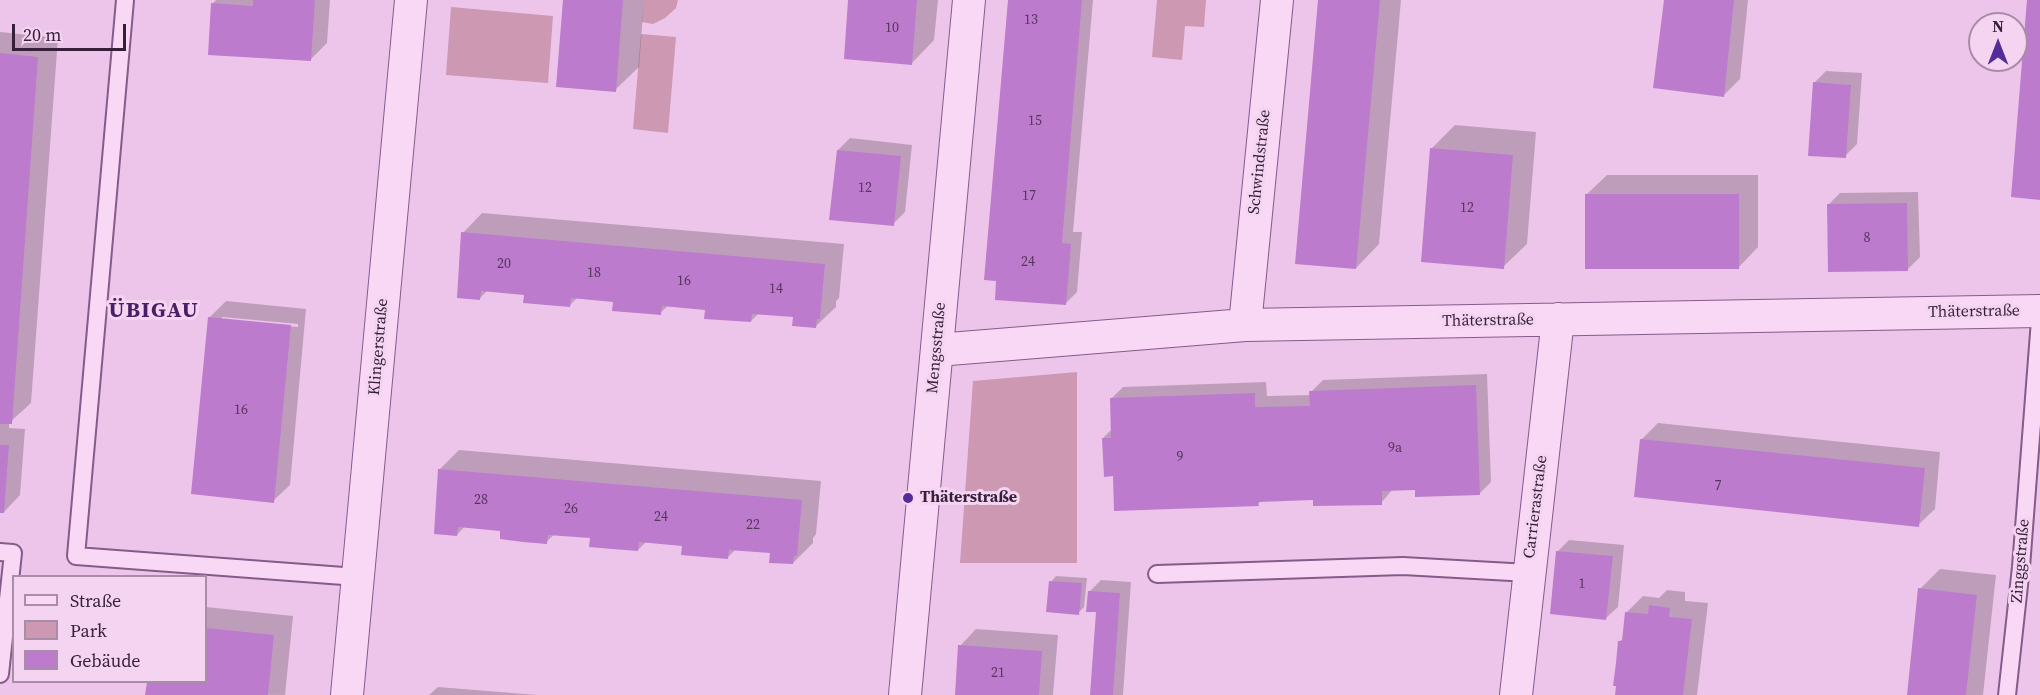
<!DOCTYPE html>
<meta charset="utf-8">
<style>
body{margin:0}
#map{position:relative;width:2040px;height:695px;overflow:hidden;background:#eec5ea;font-family:"Source Serif 4",serif}
canvas{display:block}
.legend{position:absolute;left:12px;top:575px;width:195px;height:108px;box-sizing:border-box;background:#f5d4f2;border:2px solid #a88ca8;margin:0;padding:8px 10px;list-style:none;font-size:18px;color:#351f39}
.legend li{display:flex;align-items:center;gap:12px;height:30px}
.legend b{width:30px;border:2px solid #a88ca8}
.north{position:absolute;left:1968px;top:12px;width:60px;height:60px;box-sizing:border-box;background:#f5d4f2;border:2px solid #a88ca8;border-radius:50%;rotate:0deg;font-size:16px;font-weight:700;line-height:24px;text-align:center;color:#351f39}
.north::after{content:'';display:block;margin:auto;width:21px;height:27px;background:#542b98;clip-path:polygon(50% 0,100% 100%,50% 72%,0 100%)}
.scale{position:absolute;left:12px;top:24px;width:114px;height:27px;box-sizing:border-box;border:3px solid #351f39;border-top:0;padding-left:8px;font-size:18px;line-height:21px;white-space:nowrap;color:#351f39;-webkit-text-stroke:4px #f5d4f2;paint-order:stroke}
</style>
<div id="map">
<canvas width="2040" height="695"></canvas>
<ul class="legend">
<li><b style="height:8px;background:#f9d8f6"></b>Straße</li>
<li><b style="height:16px;background:#cc98b2"></b>Park</li>
<li><b style="height:16px;background:#bc7bcc"></b>Gebäude</li>
</ul>
<div class="north">N</div>
<div class="scale">20 m</div>
</div>
<script>
const context = document.querySelector('canvas').getContext('2d');
context.lineJoin = 'round';
function fill(path, color) {
  context.fillStyle = color;
  context.fill(path, 'evenodd');
}
function poly(rows) {
  const path = new Path2D();
  for (const r of rows) {
    path.moveTo(r[0], r[1]);
    for (let i = 2; i < r.length; i += 2) path.lineTo(r[i], r[i + 1]);
  }
  return path;
}
function strokePath(path, color, width, dash) {
  context.strokeStyle = color;
  context.lineWidth = width;
  context.lineCap = dash ? 'butt' : 'round';
  context.setLineDash(dash || []);
  context.stroke(path);
}
function drawText(font, color, halo, rows, align = 'center') {
  context.font = font + ' "Source Serif 4",serif';
  context.lineWidth = 6;
  context.setLineDash([]);
  context.textBaseline = 'middle';
  context.strokeStyle = halo;
  context.fillStyle = color;
  for (const [text, x, y, turn = 0] of rows) {
    context.save();
    context.translate(x, y);
    context.rotate((+turn || 0) * Math.PI / 180);
    context.textAlign = isNaN(turn) ? turn : align;
    if (halo) context.strokeText(text, 0, 0);
    context.fillText(text, 0, 0);
    context.restore();
  }
}
const green = poly([
 [644,0,678,0,676,8,665,18,653,24,642,22],
 [1157,0,1206,0,1204,27,1185,26,1182,60,1152,57],
 [451,7,553,16,548,83,446,75],
 [641,34,676,37,668,133,633,129],
 [1077,372,1077,563,960,563,973,381]
]);
const shadow = poly([
 [216,0,330,0,327,43,310,60,212,4],
 [565,0,644,0,639,67,615,90],
 [850,0,938,0,934,40,911,64],
 [1010,0,1093,0,1073,232,1082,232,1077,292,1065,304],
 [1320,0,1401,0,1379,244,1356,268],
 [1665,0,1748,0,1740,79,1723,96],
 [0,32,58,38,31,403,9,423,9,428,25,429,20,495,4,512,0,512],
 [1826,71,1862,73,1857,144,1845,156,1814,83],
 [1455,125,1536,132,1527,244,1503,267,1432,148],
 [850,138,912,145,905,212,893,224,838,150],
 [1607,175,1758,175,1758,247,1739,267,1587,194],
 [1918,192,1920,257,1908,269,1828,205,1840,193],
 [482,213,844,244,839,298,836,301,836,307,816,326,795,316,759,313,751,321,706,308,669,305,660,313,614,301,578,297,569,306,525,293,488,290,480,298,463,233],
 [226,301,306,309,290,485,273,501,209,318],
 [222,317,298,324,298,327,222,320],
 [1487,374,1491,482,1479,494,1416,489,1393,489,1381,503,1314,499,1262,500,1258,504,1114,475,1103,438,1112,429,1111,399,1123,387,1266,382,1267,396,1311,395,1311,392,1323,380],
 [1658,423,1940,452,1935,509,1918,525,1641,440],
 [459,450,821,481,816,534,813,538,813,543,793,563,772,552,736,549,728,557,684,545,646,542,638,550,592,537,555,534,546,542,502,530,465,526,457,535,440,469],
 [1569,540,1624,545,1618,607,1606,618,1557,552],
 [1940,569,1996,575,1983,695,1909,695,1920,589],
 [1056,576,1087,578,1084,607,1078,613,1051,582],
 [1101,580,1131,582,1123,695,1091,695,1098,611,1089,592],
 [1667,590,1685,592,1685,601,1708,603,1697,695,1617,695,1620,641,1624,638,1627,612,1643,596,1659,598],
 [206,607,293,616,285,695,147,694,148,682,206,682],
 [976,629,1058,635,1053,695,956,695,960,646],
 [438,687,537,695,429,695]
]);
const building = poly([
 [253,0,315,0,311,61,208,55,211,3,253,6],
 [563,0,623,0,616,92,556,87],
 [848,0,917,0,912,65,844,59],
 [1008,0,1082,0,1062,243,1071,244,1066,305,995,300,996,281,984,280],
 [1318,0,1380,0,1356,269,1295,264],
 [1664,0,1734,0,1724,97,1653,88],
 [2027,0,2040,0,2040,200,2011,197],
 [0,53,38,57,12,424,0,424],
 [1813,82,1851,85,1846,158,1808,156],
 [1430,148,1513,155,1504,269,1421,262],
 [837,150,901,156,894,226,829,220],
 [1585,194,1739,194,1739,269,1585,269],
 [1907,203,1908,271,1828,272,1827,204],
 [461,232,825,264,820,319,817,319,816,328,792,326,793,317,752,314,751,322,704,319,705,310,662,306,661,315,612,311,613,302,571,298,570,307,523,303,524,295,481,291,480,300,457,298],
 [208,317,291,325,274,503,191,494],
 [1476,385,1480,495,1415,497,1415,490,1382,491,1382,505,1313,506,1313,500,1258,502,1259,506,1114,511,1113,476,1104,477,1102,438,1111,438,1110,398,1255,393,1255,407,1310,406,1309,391],
 [1640,439,1925,468,1919,527,1634,497],
 [0,445,9,445,4,513,0,513],
 [438,469,802,500,797,556,794,556,793,564,769,563,770,553,729,550,728,559,704,557,681,555,682,546,639,542,638,551,612,549,589,547,590,538,548,535,547,544,523,542,500,539,500,531,458,527,457,536,434,534],
 [1556,551,1613,556,1606,620,1550,614],
 [1049,581,1082,583,1079,615,1046,612],
 [1918,588,1977,595,1966,695,1907,695],
 [1088,591,1120,593,1113,695,1090,695,1096,612,1086,612],
 [1649,605,1670,608,1669,617,1692,619,1683,695,1615,695,1616,686,1613,686,1616,663,1618,641,1622,641,1625,612,1648,614],
 [206,628,274,635,268,695,145,695,147,682,206,682],
 [958,645,1042,651,1039,695,955,695]
]);
const lane = poly([
 [125,0,76,556,357,577],
 [0,552,13,553,0,674],
 [1157,574,1403,566,1529,573],
 [2007,695,2021,567,2040,320]
]);
const street = poly([
 [1245,325,1277,0],
 [937,350,1245,325,2040,311],
 [347,695,411,0],
 [905,695,969,0],
 [1516,695,1558,319]
]);
const markers = [
 [908,498,6,"#542b98"]
];
const numberNames = [
 ["13",1031,20],
 ["10",892,28],
 ["15",1035,121],
 ["12",865,188],
 ["17",1029,196],
 ["12",1467,208],
 ["8",1867,238],
 ["24",1028,262],
 ["20",504,264],
 ["18",594,273],
 ["16",684,281],
 ["14",776,289],
 ["16",241,410],
 ["9a",1395,448],
 ["9",1180,457],
 ["7",1718,486],
 ["28",481,500],
 ["26",571,509],
 ["24",661,517],
 ["22",753,525],
 ["1",1582,584],
 ["21",998,673]
];
const streetNames = [
 ["Schwindstraße",1260,162,-84],
 ["Thäterstraße",1974,312,-1],
 ["Thäterstraße",1488,321,-1],
 ["Klingerstraße",379,347,-85],
 ["Mengsstraße",937,348,-85],
 ["Carrierastraße",1536,507,-83],
 ["Zinggstraße",2021,561,-85]
];
const poiNames = [
 ["Thäterstraße",920,498]
];
const districtNames = [
 ["ÜBIGAU",154,311]
];
fill(green, '#cc98b2');
fill(shadow, '#0003');
fill(building, '#bc7bcc');
strokePath(lane, '#855b89', 20);
strokePath(street, '#855b89', 34);
strokePath(lane, '#f9d8f6', 16);
strokePath(street, '#f9d8f6', 32);
for (const [x, y, r, color] of markers) {
  const dot = new Path2D();
  dot.arc(x, y, r, 0, 2 * Math.PI);
  context.fillStyle = color;
  context.fill(dot);
  strokePath(dot, '#f5d4f2', 2);
}
drawText('14px', '#57365e', null, numberNames);
drawText('16px', '#351f39', '#f5d4f2', streetNames);
drawText('bold 16px', '#351f39', '#f5d4f2', poiNames, 'left');
context.letterSpacing = '1.5px';
drawText('bold 22px', '#481e65', '#f5d4f2', districtNames);
context.letterSpacing = '0px';
</script>
